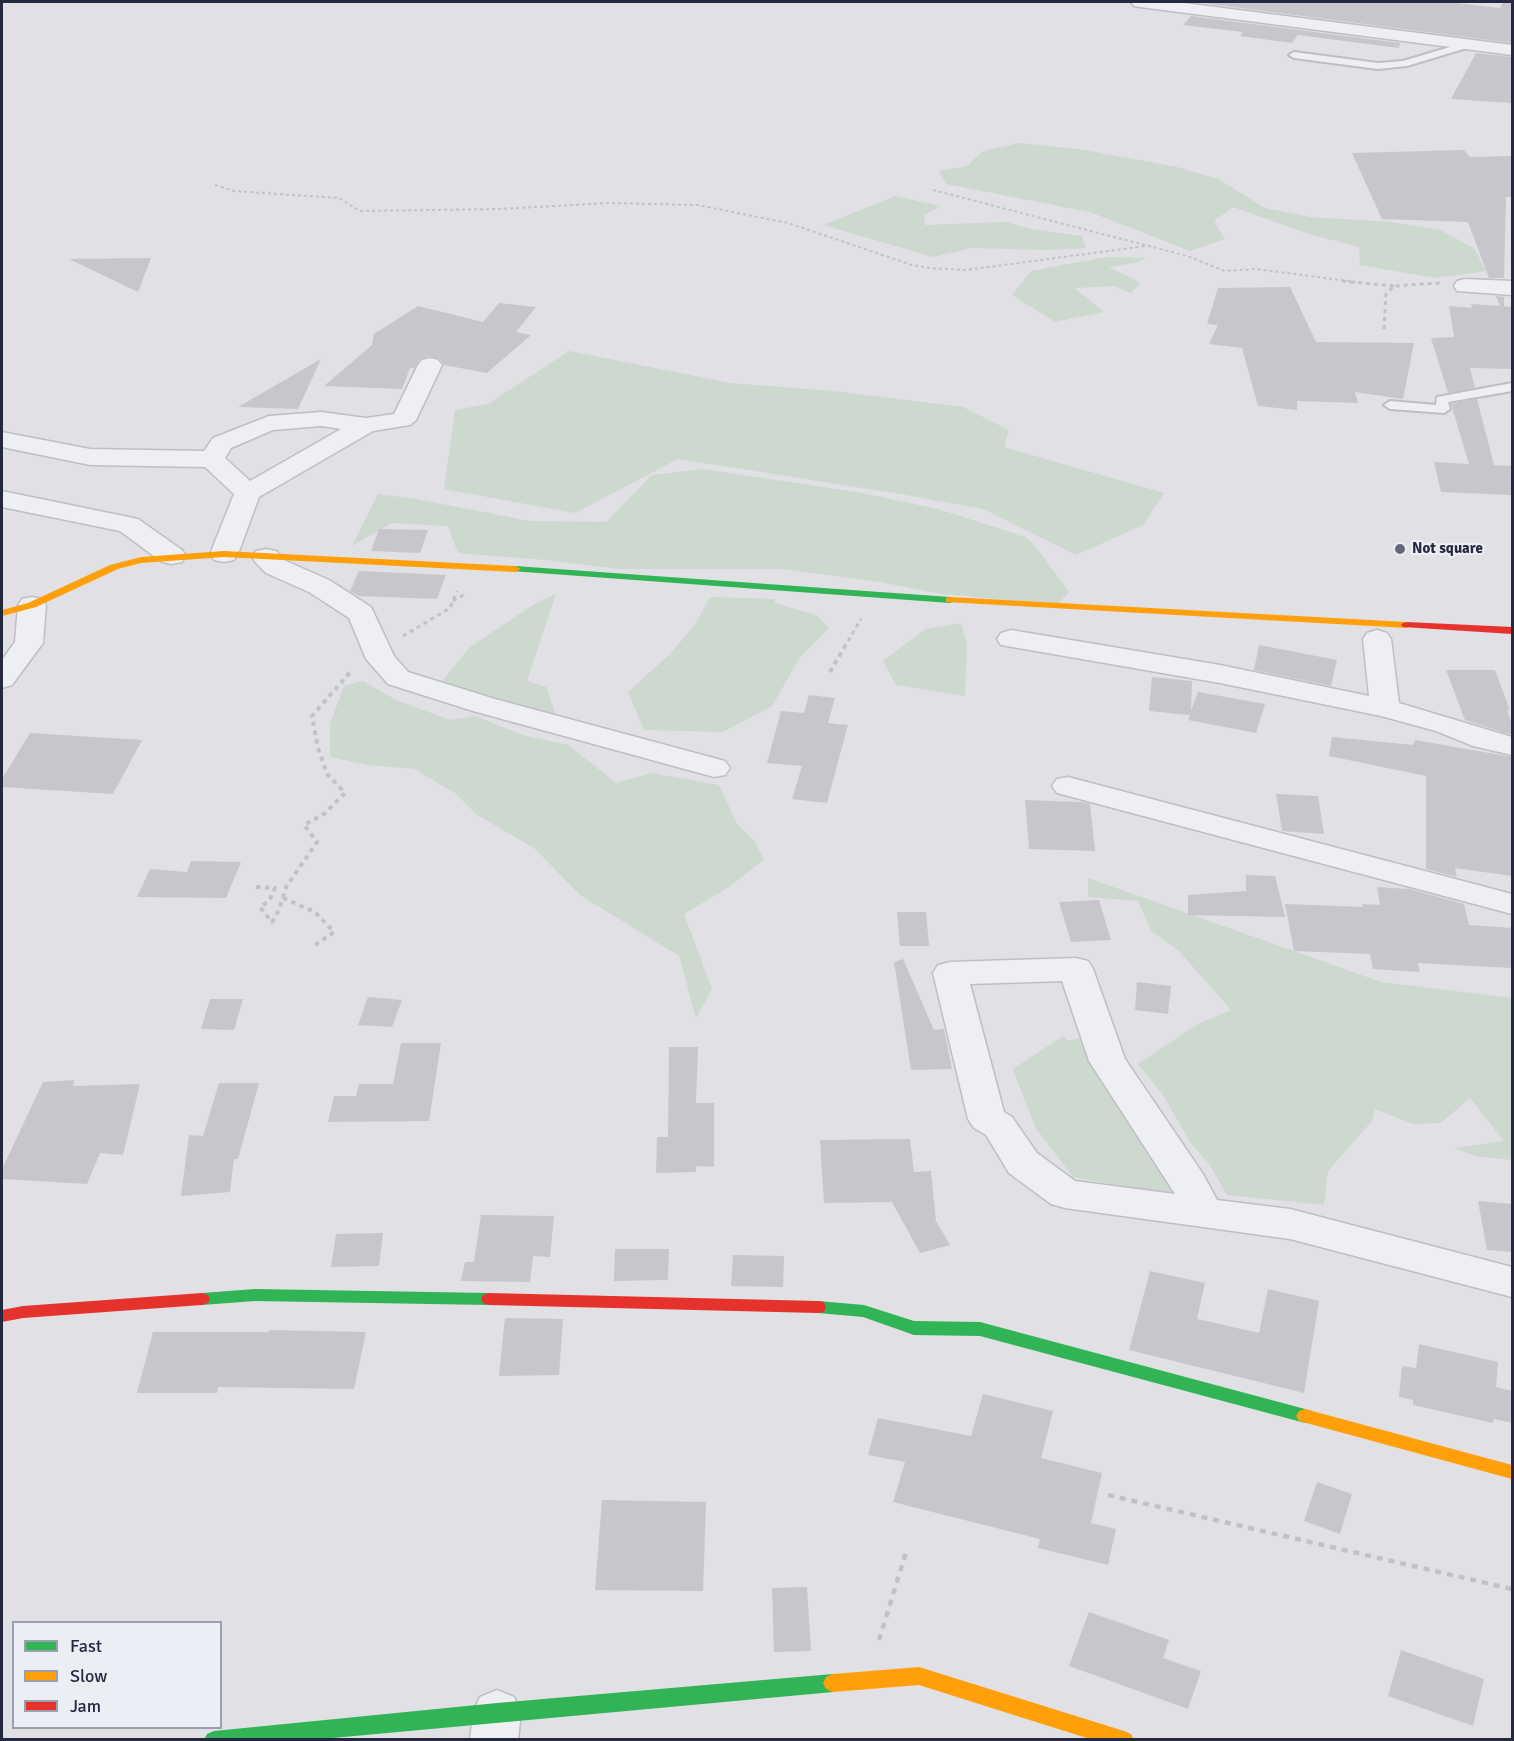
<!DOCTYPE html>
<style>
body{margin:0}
#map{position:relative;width:1514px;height:1741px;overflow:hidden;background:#e0e0e5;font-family:Signika,sans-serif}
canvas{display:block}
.frame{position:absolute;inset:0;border:3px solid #25293f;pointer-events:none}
.legend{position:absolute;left:12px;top:1621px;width:210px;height:108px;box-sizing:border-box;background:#eceef5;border:2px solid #9c9fac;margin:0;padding:8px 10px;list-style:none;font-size:18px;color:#25293f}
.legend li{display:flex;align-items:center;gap:12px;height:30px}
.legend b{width:30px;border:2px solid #9c9fac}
</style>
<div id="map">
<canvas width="1514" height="1741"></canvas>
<div class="frame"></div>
<ul class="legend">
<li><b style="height:8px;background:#30b455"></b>Fast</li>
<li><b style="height:8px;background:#ff9f0a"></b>Slow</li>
<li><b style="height:8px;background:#e5322d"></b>Jam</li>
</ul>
</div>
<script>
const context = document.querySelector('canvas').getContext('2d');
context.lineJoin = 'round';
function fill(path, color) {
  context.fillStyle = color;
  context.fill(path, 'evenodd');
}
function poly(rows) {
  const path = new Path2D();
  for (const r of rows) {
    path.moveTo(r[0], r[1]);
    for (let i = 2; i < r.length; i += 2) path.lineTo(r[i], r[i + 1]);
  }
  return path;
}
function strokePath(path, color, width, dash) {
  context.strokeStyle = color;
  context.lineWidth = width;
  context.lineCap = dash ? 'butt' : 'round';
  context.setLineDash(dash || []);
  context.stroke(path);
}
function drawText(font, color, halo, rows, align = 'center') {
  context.font = font + ' Signika,sans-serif';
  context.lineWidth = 4.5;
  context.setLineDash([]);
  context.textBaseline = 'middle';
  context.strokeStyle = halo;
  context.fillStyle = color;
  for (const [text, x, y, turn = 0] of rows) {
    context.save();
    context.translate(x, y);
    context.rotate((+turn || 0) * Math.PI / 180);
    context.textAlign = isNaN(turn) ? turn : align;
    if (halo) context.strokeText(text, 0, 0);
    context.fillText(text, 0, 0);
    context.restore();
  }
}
const green = poly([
 [1019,143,1078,149,1177,167,1218,179,1265,208,1310,217,1391,222,1440,230,1474,248,1486,271,1435,278,1360,265,1359,247,1309,234,1233,207,1214,221,1225,239,1190,251,1090,212,946,184,939,171,967,166,983,151],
 [895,196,941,206,924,215,925,225,1006,222,1031,229,1082,236,1086,248,1046,250,972,248,933,257,823,225],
 [1106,257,1145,258,1139,262,1109,267,1141,283,1131,293,1114,286,1075,288,1104,312,1055,322,1012,295,1031,271],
 [569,351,730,383,833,391,963,407,1009,430,1004,447,1164,493,1143,525,1076,555,983,509,894,493,678,459,575,513,444,489,455,410,488,404],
 [703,469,856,492,938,509,1026,537,1036,547,1069,592,1057,605,943,594,879,582,783,569,619,569,545,560,458,553,448,526,392,523,352,546,378,494,416,499,530,521,606,522,652,475],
 [556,594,527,681,546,687,555,713,489,707,438,686,470,647,533,605],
 [710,597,775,599,775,603,816,615,829,628,800,657,772,706,723,732,644,730,628,692,670,654,694,626],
 [961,623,967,643,965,696,896,685,883,661,926,629],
 [363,681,396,700,450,720,475,716,522,735,568,745,616,783,651,773,719,785,737,824,755,842,764,860,729,887,684,914,712,989,696,1018,679,956,580,895,534,848,477,815,455,793,414,769,367,765,330,757,330,724,344,686],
 [1088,878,1381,982,1512,998,1512,1160,1475,1156,1454,1148,1504,1141,1470,1098,1441,1123,1413,1124,1375,1109,1372,1121,1328,1171,1324,1205,1227,1195,1209,1164,1190,1142,1163,1095,1138,1064,1198,1024,1231,1010,1179,951,1152,932,1138,901,1088,897],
 [1063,1036,1068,1041,1085,1037,1184,1197,1073,1177,1035,1127,1013,1069]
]);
const building = poly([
 [1203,2,1448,2,1500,8,1503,2,1512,2,1512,43,1202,3],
 [1191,16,1400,43,1399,48,1298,35,1292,43,1240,36,1243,32,1183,25],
 [1476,53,1512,57,1512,103,1451,99],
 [1464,150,1470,157,1512,156,1512,197,1506,197,1504,278,1489,278,1468,222,1382,219,1352,153],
 [151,258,138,292,69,259],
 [1290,287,1316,342,1414,343,1403,399,1355,392,1358,403,1297,401,1297,410,1258,406,1242,348,1209,344,1218,325,1207,324,1218,288],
 [1496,296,1504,297,1504,306,1512,307,1512,369,1470,368,1475,388,1448,393,1431,338,1454,337,1449,306,1472,308,1471,304,1500,306],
 [499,303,536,307,516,332,531,335,487,373,444,365,440,359,429,356,420,359,414,368,410,368,402,389,324,386,372,345,374,334,418,306,483,322],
 [321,359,298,409,238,407],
 [1477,399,1494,465,1512,466,1512,495,1441,492,1434,462,1469,464,1451,404],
 [379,529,428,530,420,553,371,551],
 [359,571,446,575,437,599,359,596,350,591],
 [1259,645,1337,660,1331,686,1254,670],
 [1446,670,1495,670,1510,710,1507,710,1512,724,1512,735,1465,720],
 [1152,677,1192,681,1191,711,1198,692,1265,704,1256,733,1188,720,1190,715,1149,711],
 [809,695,835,698,828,723,848,725,827,803,792,799,802,766,767,763,781,711,804,713],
 [30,733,142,740,113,794,2,787,2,779],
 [1332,737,1413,745,1415,740,1512,757,1512,876,1455,868,1457,877,1426,869,1426,776,1329,756],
 [1276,794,1318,796,1324,834,1282,831],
 [1025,800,1081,802,1090,804,1095,851,1029,849],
 [191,861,241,862,226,898,137,897,150,869,187,872],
 [1246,875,1275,876,1285,917,1188,915,1188,895,1246,891],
 [1377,887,1409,889,1464,904,1469,925,1512,928,1512,968,1418,963,1420,972,1373,969,1370,954,1294,951,1285,904,1363,907,1362,904,1380,905],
 [1099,900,1111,940,1071,942,1059,902],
 [897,912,926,912,929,946,900,946],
 [903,959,934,1030,944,1029,952,1069,911,1070,894,962],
 [1137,982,1171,986,1168,1014,1135,1010],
 [368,997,402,1000,392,1027,358,1025],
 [210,999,243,999,234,1030,201,1029],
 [401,1043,441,1043,429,1121,328,1122,334,1096,356,1096,359,1084,393,1084],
 [669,1047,698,1047,696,1103,714,1103,714,1167,696,1166,696,1172,656,1173,657,1137,668,1137],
 [74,1080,73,1086,140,1084,123,1155,100,1153,87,1184,2,1179,2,1169,43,1082],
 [219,1083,259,1083,238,1159,234,1159,230,1192,181,1196,189,1135,203,1136],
 [910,1139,914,1172,931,1171,936,1221,950,1245,920,1253,892,1202,824,1203,820,1140],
 [1478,1201,1512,1204,1512,1252,1487,1250],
 [481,1215,554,1216,550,1257,533,1256,530,1282,461,1281,465,1262,474,1262],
 [383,1233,379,1266,331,1267,336,1234],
 [615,1249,669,1249,668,1280,614,1281],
 [733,1255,784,1256,783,1287,731,1286],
 [1150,1271,1205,1283,1197,1319,1259,1333,1268,1289,1319,1301,1304,1393,1129,1350],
 [505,1318,563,1319,559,1375,499,1376],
 [269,1330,366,1332,354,1389,218,1387,217,1393,137,1393,153,1332,269,1332],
 [1419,1344,1498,1362,1496,1387,1512,1391,1512,1423,1494,1419,1493,1423,1413,1405,1413,1400,1399,1397,1402,1366,1416,1368],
 [983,1394,1053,1411,1041,1458,1102,1473,1091,1523,1116,1529,1108,1565,1038,1548,1040,1539,893,1502,905,1462,868,1455,878,1418,971,1436],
 [1317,1482,1352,1494,1340,1534,1304,1521],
 [602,1500,706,1502,703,1591,595,1590],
 [807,1587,811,1651,774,1652,772,1588],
 [1089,1612,1169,1640,1163,1658,1201,1671,1188,1709,1069,1666],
 [1401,1650,1484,1679,1473,1726,1388,1696]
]);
const pathFar3 = poly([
 [215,185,234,191,339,198,360,211,499,209,608,203,698,205,788,223,912,265,929,268,966,270,1146,246],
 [933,190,1187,256,1225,271,1256,269,1356,282]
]);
const pathFar2 = poly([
 [1342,281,1394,286],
 [1384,329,1386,294,1394,286,1440,283],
 [453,601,467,593],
 [403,636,450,608,457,591],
 [844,648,861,619]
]);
const pathFar1 = poly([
 [830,672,845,646],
 [256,887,275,888,269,901,260,907,272,922,279,910,286,887,317,842,304,825,324,814,345,793,327,774,318,748,312,716,352,670],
 [283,898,315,912,334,932,312,947]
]);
const path = poly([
 [1108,1495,1512,1589],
 [879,1640,907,1549]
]);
const lane = poly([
 [1470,41,1473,42,1473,46,1407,66,1378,69,1294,58,1289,55,1294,52,1378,63,1403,61,1470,41],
 [1512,383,1512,391,1448,402,1450,409,1444,413,1390,409,1384,405,1390,401,1436,405,1437,397,1512,383]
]);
const street = poly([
 [1131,2,1176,2,1512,45,1512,55,1140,7,1134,6,1131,2],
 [1465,279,1512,281,1512,295,1457,291,1454,286,1457,281,1465,279],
 [430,358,438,360,442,365,416,420,410,425,373,431,259,497,238,554,234,560,224,562,214,560,210,554,234,494,205,467,90,465,2,447,2,432,90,449,204,451,213,438,269,416,321,412,366,418,394,414,418,365,422,360,430,358],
 [321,426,341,429,250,481,225,458,231,448,273,430,321,426],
 [2,491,138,519,182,550,186,556,182,562,172,564,162,562,120,531,2,507,2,491],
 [266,549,276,551,286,561,329,580,371,607,394,656,408,672,495,699,725,761,730,768,725,775,714,777,473,711,388,684,366,659,349,618,309,592,266,573,256,563,252,557,256,551,266,549],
 [32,597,42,599,46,605,43,643,12,685,2,688,2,660,15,642,18,605,22,599,32,597],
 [1011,630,1220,665,1369,696,1363,639,1367,633,1377,630,1387,633,1391,639,1399,703,1512,737,1512,755,1473,746,1436,731,1381,716,1220,683,1001,645,997,639,1001,633,1011,630],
 [1068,777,1512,894,1512,914,1057,793,1052,786,1057,779,1068,777],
 [1076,958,1088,961,1093,969,1125,1059,1203,1174,1217,1200,1290,1209,1512,1267,1512,1297,1290,1239,1065,1208,1051,1204,1009,1173,986,1135,974,1128,968,1119,933,973,938,965,950,962,1076,958],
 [1062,981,1089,1061,1175,1194,1075,1181,1037,1153,1012,1117,1004,1112,970,984,1062,981],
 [497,1690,514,1697,521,1712,518,1740,470,1740,473,1712,480,1697,497,1690]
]);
const fast = poly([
 [515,566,950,597,956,600,950,603,511,571,511,567,515,566],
 [255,1289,489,1293,495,1295,497,1299,495,1303,489,1305,255,1301,202,1305,196,1303,194,1299,196,1295,202,1293,255,1289],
 [818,1301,864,1305,914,1321,980,1322,1305,1409,1311,1411,1314,1416,1311,1421,1305,1423,980,1336,914,1335,863,1317,818,1313,812,1312,810,1307,812,1302,818,1301],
 [833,1674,840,1677,843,1683,840,1689,833,1692,311,1740,204,1740,207,1734,214,1731,497,1703,833,1674]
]);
const slow = poly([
 [224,551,515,566,521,569,515,572,224,557,141,563,118,569,36,607,2,616,2,610,28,603,110,565,141,557,224,551],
 [950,597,1407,622,1413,625,1407,628,946,602,946,598,950,597],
 [1305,1409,1512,1465,1512,1479,1299,1421,1296,1416,1299,1411,1305,1409],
 [919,1667,1124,1731,1131,1734,1134,1740,1093,1740,919,1685,833,1692,826,1689,823,1683,826,1677,833,1674,919,1667]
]);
const jam = poly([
 [1407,622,1512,627,1512,634,1403,627,1401,625,1403,623,1407,622],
 [202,1293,208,1295,210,1299,208,1303,202,1305,23,1318,2,1322,2,1310,23,1306,202,1293],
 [489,1293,818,1301,824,1302,826,1307,824,1312,818,1313,489,1305,483,1303,481,1299,483,1295,489,1293]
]);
const markers = [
 [1400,549,6,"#666979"]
];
const poiNames = [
 ["Not square",1412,549]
];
fill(green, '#cdd8cf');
fill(building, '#c6c6cc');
strokePath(lane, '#bebec3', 4);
strokePath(street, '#bebec3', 3);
strokePath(pathFar3, '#c1c1c8', 2, [3, 3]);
strokePath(pathFar2, '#c1c1c8', 3, [4, 4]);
strokePath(pathFar1, '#c1c1c8', 4, [4.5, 4.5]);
strokePath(path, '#c1c1c8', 4.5, [6, 6]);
fill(lane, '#eeeff2');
fill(street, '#eeeff2');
fill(fast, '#30b455');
fill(slow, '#ff9f0a');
fill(jam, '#e5322d');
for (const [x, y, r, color] of markers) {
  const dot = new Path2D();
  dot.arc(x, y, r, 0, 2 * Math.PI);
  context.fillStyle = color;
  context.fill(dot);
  strokePath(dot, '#eceef5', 2);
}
drawText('bold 15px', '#25293f', '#eceef5', poiNames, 'left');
</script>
